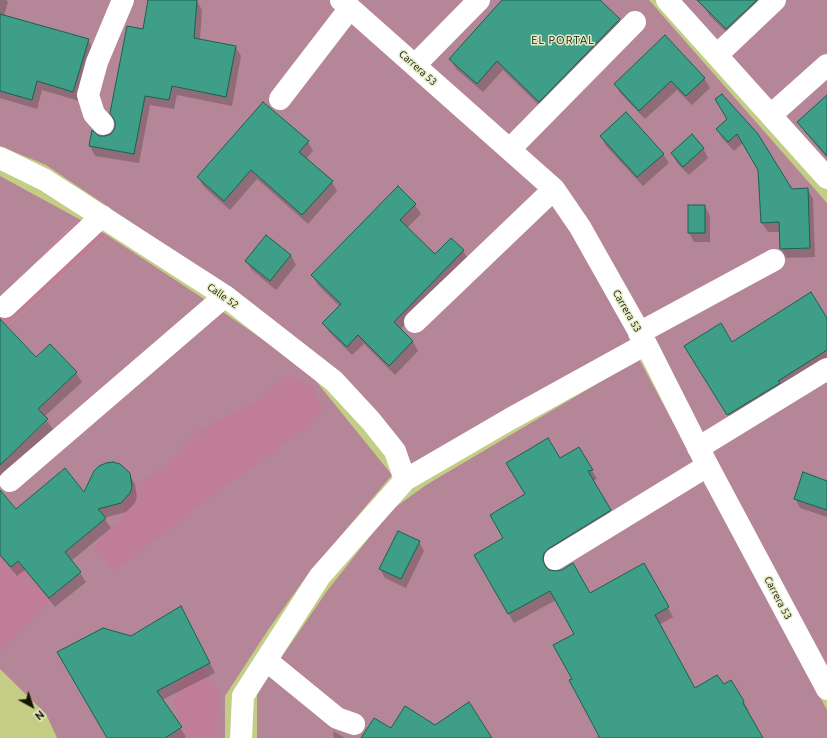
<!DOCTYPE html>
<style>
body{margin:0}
#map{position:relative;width:827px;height:738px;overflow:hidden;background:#c3cd84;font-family:Ubuntu,sans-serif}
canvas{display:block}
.north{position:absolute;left:12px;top:686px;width:40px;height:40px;-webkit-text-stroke:3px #e4eac6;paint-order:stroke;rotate:140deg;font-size:11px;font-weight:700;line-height:16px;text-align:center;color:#141700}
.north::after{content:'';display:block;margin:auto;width:14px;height:18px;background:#141700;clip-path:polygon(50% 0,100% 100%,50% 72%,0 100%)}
</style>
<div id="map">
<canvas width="827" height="738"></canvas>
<div class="north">N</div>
</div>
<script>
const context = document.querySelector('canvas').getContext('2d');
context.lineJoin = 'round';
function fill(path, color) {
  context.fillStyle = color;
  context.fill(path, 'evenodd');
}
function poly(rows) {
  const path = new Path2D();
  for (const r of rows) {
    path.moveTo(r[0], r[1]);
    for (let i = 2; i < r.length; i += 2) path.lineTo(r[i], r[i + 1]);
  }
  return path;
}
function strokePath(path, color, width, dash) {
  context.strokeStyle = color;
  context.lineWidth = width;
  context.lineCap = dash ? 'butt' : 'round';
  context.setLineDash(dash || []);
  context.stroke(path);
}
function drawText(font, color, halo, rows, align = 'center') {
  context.font = font + ' Ubuntu,sans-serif';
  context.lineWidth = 3;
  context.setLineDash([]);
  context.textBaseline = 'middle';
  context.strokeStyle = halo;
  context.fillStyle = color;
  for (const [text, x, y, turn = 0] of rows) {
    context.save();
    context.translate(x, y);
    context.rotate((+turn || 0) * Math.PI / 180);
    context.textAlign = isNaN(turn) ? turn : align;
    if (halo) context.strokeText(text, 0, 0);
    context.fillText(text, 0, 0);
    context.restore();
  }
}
const green = poly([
 [0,0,330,0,392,54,554,201,635,340,407,470,254,305,46,165,0,146],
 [350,0,649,0,827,203,827,670,714,454,614,269,559,181],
 [680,0,827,0,827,170],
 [0,176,79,219,0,298],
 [107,235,207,301,307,370,392,475,306,577,270,627,225,696,225,738,57,738,46,714,0,669,0,651,49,598,81,572,65,552,106,518,65,469,16,509,0,490,0,465,48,420,38,409,77,372,50,344,36,357,7,326],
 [639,359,827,710,827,738,257,738,257,693,327,591,390,511,426,485]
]);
const forest = poly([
 [79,219,107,235,7,326,0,319,0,298],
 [286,376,312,384,322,409,304,430,214,494,116,570,94,550,104,534,120,521,126,498,140,483,167,464,196,433,259,399],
 [0,555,11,567,18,561,49,598,53,599,0,652],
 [201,667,219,690,216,738,175,738,182,727,175,705,178,685]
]);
const shadow = poly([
 [0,0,6,0,8,2,4,16,88,40,94,50,79,101,42,90,37,109,0,98],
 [149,0,197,1,202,10,200,40,235,46,241,56,232,106,177,95,174,109,150,105,139,163,95,156,90,146,98,137,105,137,112,134,116,129,144,30],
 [504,0,598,0,619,20,625,29,545,111,503,70,483,92,456,69,450,59],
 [711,0,772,0,732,38,710,16,704,7],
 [704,78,710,88,692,105,677,90,645,119,620,93,615,84],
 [827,96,827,158,804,131,798,122],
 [728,119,791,190,808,190,813,199,815,257,786,258,781,248,780,232,768,232,762,223,759,170,743,143,734,151,722,138,717,129],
 [601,136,663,154,669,163,643,186,606,146],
 [308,142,313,151,306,159,332,182,337,191,308,224,257,179,230,210,204,187,198,177],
 [703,148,708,158,689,175,677,163,672,153],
 [415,205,421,214,407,228,435,256,451,239,463,251,469,260,400,330,413,342,418,351,395,375,364,344,352,355,329,332,324,323,340,307,318,285,312,275],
 [705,206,710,216,710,242,694,242,689,233],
 [266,236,291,255,296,265,276,290,252,270,246,261],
 [827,320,827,362,734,424,691,356,732,343],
 [0,321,36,358,76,373,82,382,44,417,53,429,0,479],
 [579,448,597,479,592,481,615,520,549,563,547,569,590,594,644,564,673,617,659,625,695,690,723,686,731,681,749,711,747,712,762,738,595,738,600,735,573,679,575,634,556,600,514,623,476,555,505,538,526,494,559,459],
 [129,474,135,484,137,497,135,503,126,512,104,518,111,528,71,561,80,573,86,582,55,607,25,570,17,576,0,556,0,492,16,510,84,494],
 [827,482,827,517,800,508,795,498],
 [419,542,424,551,406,588,385,578,380,569],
 [186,617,215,673,162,700,186,737,184,738,107,738],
 [333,731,345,738,334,738]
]);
const building = poly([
 [148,0,197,0,194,38,236,46,226,97,172,86,169,100,145,96,134,154,89,146,92,130,99,136,105,136,111,134,115,128,115,121,110,113,127,26,143,29,148,0],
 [502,0,600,0,620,19,539,102,497,61,477,84,449,59,502,0],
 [697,0,757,0,726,29,697,0],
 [0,14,89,39,73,92,37,81,32,100,0,91,0,14],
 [665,35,705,78,686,96,671,81,639,111,614,84,665,35],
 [722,94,758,134,792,189,808,188,810,248,780,249,779,222,761,223,758,170,737,134,728,142,716,129,727,119,715,99,722,94],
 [827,95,827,156,797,122,827,95],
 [263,102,309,141,299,152,333,181,302,215,251,170,224,201,197,177,263,102],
 [626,112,664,154,637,177,600,136,626,112],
 [692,134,704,148,683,167,671,153,692,134],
 [398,186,416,204,400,220,435,254,451,238,464,250,394,322,413,341,389,366,358,335,347,347,322,323,341,304,311,275,398,186],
 [688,205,705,205,705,233,688,233,688,205],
 [266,235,291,255,270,281,245,261,266,235],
 [811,292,827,318,827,350,778,381,780,383,727,415,684,346,721,323,732,342,811,292],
 [0,319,36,357,50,344,77,372,38,409,48,419,0,465,0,319],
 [548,438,560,458,579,447,593,470,588,471,611,510,548,549,544,553,543,559,545,566,549,570,556,571,562,570,573,563,590,593,644,563,669,607,655,615,695,688,717,675,724,684,731,680,744,701,743,703,763,738,600,738,569,680,572,679,553,645,574,634,550,591,508,614,474,555,503,538,490,515,525,494,506,463,548,438],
 [113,462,120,464,130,473,132,487,130,493,121,503,98,509,106,518,65,552,81,572,49,598,18,561,11,567,0,555,0,490,16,509,65,468,84,492,94,471,99,466,106,463,113,462],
 [803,472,827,481,827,510,794,499,803,472],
 [398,531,420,541,401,579,379,569,398,531],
 [181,606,210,663,157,691,182,727,165,738,107,738,57,652,103,628,131,636,181,606],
 [469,702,492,738,361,738,374,718,391,728,405,706,435,725,469,702]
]);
const minor = poly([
 [341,0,554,189,580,227,646,344,704,459,827,689],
 [667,0,827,178],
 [717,55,775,0],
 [415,65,479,0],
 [280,99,350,8],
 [771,115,827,65],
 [103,124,94,114,88,95,97,62,123,0],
 [510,149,635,22],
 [0,158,45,180,225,296,334,381,371,421,395,451,405,480],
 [5,307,102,216],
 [415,322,554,189],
 [639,333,774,260],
 [698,448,827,369],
 [10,481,225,296],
 [555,559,707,466],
 [266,660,337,718,354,724],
 [241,738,243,696,320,576,405,480,510,419,646,344]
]);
const streetNames = [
 ["Carrera 53",418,68,42],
 ["Calle 52",223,296,35],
 ["Carrera 53",627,311,60],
 ["Carrera 53",778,598,62]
];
const neighbourhoodNames = [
 ["EL PORTAL",563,40]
];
fill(green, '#b58697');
fill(forest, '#c07d97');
fill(shadow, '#0003');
fill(building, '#3e9e87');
strokePath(building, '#166353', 1);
strokePath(minor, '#fff', 22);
drawText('10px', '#141700', '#e4eac6', streetNames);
context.letterSpacing = '1px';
drawText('11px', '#141700', '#e4eac6', neighbourhoodNames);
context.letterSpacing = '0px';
</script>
